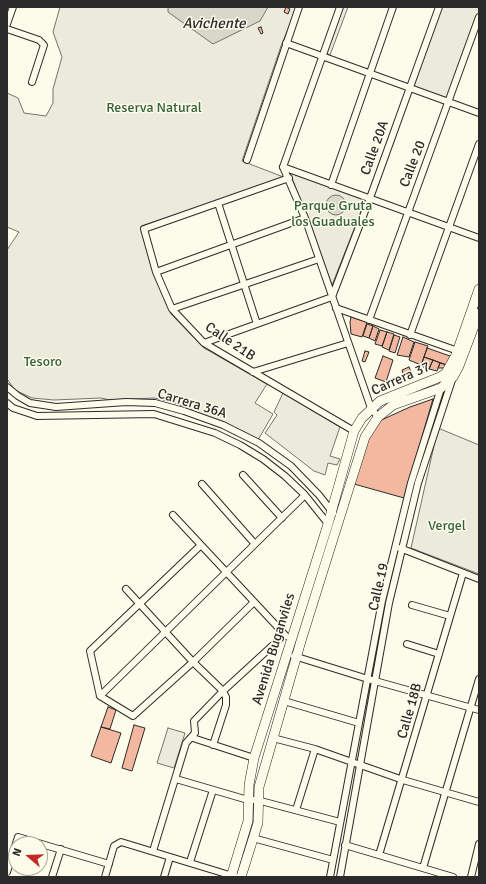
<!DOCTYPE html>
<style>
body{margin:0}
#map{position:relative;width:486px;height:884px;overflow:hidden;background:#fdfbea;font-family:Signika,sans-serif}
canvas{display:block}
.frame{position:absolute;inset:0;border:8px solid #2b2b2b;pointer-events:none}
.north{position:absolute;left:8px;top:836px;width:40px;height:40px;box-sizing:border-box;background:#fdfbea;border:1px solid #a9a89e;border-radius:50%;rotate:289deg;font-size:11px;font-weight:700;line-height:16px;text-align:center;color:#2b2b2b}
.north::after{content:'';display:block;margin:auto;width:14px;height:18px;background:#c62828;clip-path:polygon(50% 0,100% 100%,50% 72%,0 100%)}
</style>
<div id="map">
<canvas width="486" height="884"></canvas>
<div class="frame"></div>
<div class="north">N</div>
</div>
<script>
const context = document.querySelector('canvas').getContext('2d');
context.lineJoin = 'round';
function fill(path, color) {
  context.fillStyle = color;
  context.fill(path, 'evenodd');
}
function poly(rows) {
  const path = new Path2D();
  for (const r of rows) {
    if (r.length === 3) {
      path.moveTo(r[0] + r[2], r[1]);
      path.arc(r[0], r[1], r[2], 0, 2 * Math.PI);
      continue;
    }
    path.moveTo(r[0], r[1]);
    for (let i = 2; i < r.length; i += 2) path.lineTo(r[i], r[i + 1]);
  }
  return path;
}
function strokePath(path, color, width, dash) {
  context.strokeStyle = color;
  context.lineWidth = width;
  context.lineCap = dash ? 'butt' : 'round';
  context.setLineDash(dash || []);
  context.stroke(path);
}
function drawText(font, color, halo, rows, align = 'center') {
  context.font = font + ' Signika,sans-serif';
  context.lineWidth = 3;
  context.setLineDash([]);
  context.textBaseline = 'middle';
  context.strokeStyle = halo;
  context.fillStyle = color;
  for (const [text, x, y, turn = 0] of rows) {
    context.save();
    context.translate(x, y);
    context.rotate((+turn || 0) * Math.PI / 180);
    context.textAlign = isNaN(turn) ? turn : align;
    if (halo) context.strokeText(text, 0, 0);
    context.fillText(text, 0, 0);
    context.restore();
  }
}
const green = poly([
 [60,7,297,7,281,46,242,161,286,178,141,226,155,273,171,314,204,348,267,384,255,403,273,414,258,440,173,402,154,398,110,400,101,398,54,400,32,398,15,390,7,379,7,250,19,232,7,227,7,93,18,98,24,113,46,116,53,103,53,89,62,57,53,32,60,7],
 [343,7,348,7,330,55,326,53,343,7],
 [441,7,479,7,479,13,449,100,411,87,441,7],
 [290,173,366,199,332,285,311,226,290,173],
 [283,393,340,427,330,456,340,459,337,465,328,463,325,475,314,471,265,433,277,415,274,412,283,393],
 [438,428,479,445,479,574,411,548,438,428],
 [168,728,185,733,174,768,157,763,168,728]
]);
const water = poly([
 [168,7,268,7,260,21,213,44,168,12,168,7],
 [336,205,10]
]);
const building = poly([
 [286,7,290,9,288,14,284,12,286,7],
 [261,27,263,33,261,34,258,28,261,27],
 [351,317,367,322,362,337,351,334,350,322,351,317],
 [367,324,373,326,369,338,363,336,367,324],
 [373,326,379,329,375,341,369,338,373,326],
 [380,330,387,332,382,346,375,344,380,330],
 [387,332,394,334,389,350,382,347,387,332],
 [394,335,400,337,395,353,389,351,394,335],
 [403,337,414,342,409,357,397,355,403,337],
 [415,342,428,346,421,365,409,360,415,342],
 [427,348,450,356,447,365,424,357,427,348],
 [365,351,369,352,365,362,362,361,365,351],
 [383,356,393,360,386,382,375,378,383,356],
 [424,357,433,360,429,369,421,366,424,357],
 [433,360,440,363,437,371,429,369,433,360],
 [440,363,446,365,445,368,438,368,440,363],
 [409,367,412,374,404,376,402,370,409,367],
 [433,399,404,498,354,484,368,436,377,422,410,407,433,399],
 [108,707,116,710,110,729,101,727,108,707],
 [134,725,145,728,132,771,122,768,134,725],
 [101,727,121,733,111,763,91,756,101,727]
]);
const street = poly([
 [7,24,13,7],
 [7,29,39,40,44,45,32,82],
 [286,43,479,113],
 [247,160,299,7],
 [283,167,305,218,371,408,378,417],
 [283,167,479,238],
 [283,167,340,7],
 [289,178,144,229,156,272,172,309,204,343,354,431],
 [331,185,393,7],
 [218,203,257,324],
 [156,272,305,218],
 [336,308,458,351],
 [172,309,319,259],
 [369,320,479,17],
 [410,335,479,144],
 [204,343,332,297,370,198,439,7],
 [253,372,348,343],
 [7,387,18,396,30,403,56,407,126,402,155,403,184,411,223,425,259,443,291,466,319,495,333,513],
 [7,403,13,408,37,416,154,414,215,433,240,445,263,459,285,476,305,495,329,525],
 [243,475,282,518],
 [202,484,255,544],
 [173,515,286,636],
 [201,545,90,651,100,696,133,716,193,662,254,602],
 [400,548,479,579],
 [126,589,193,662,223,691,226,697,226,705,213,745],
 [412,605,450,616],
 [407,644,439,654],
 [294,656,368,679,479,710],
 [100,696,305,495],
 [284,701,359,723],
 [193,738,254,758],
 [273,738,315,749,403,780,479,802],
 [176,779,248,800,257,800,340,822],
 [296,810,315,749],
 [253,838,333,860],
 [345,845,453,877],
 [153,851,186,743,195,733,194,721,223,691,284,635],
 [379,855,463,573],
 [190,862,213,790],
 [423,868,479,679],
 [7,872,18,837,109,864],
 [52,877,61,849],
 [105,877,114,846,121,842,236,877],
 [164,877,170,857],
 [330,877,382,601,411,483,441,388],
 [340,877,389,603,418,483,452,380],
 [471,877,479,844]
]);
const secondary = poly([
 [231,877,248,821,249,785,254,758,328,524,354,431,362,418,380,401,440,377,446,373,456,355,479,289],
 [241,877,258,823,259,787,301,641,365,437,378,417,393,405,441,388,453,377,459,366,479,313]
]);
const parkNames = [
 ["Reserva Natural",154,108],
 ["Parque Gruta",333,206],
 ["los Guaduales",333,222],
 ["Tesoro",43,362],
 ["Vergel",447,526]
];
const streetNames = [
 ["Calle 20A",375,148,-70],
 ["Calle 20",413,164,-69],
 ["Calle 21B",230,342,34],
 ["Carrera 37",401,379,-24],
 ["Carrera 36A",192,404,17],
 ["Calle 19",379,587,-77],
 ["Avenida Buganviles",274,649,-73],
 ["Calle 18B",410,711,-74]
];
const waterNames = [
 ["Avichente",214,24]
];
fill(green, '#ecebdb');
strokePath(green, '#74746e', 1);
fill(water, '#d8d7c9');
strokePath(water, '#74746e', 1);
fill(building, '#f2b8a0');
strokePath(building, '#2b2b2b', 1);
strokePath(street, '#2b2b2b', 8);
strokePath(secondary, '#2b2b2b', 10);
strokePath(street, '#fdfbea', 6);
strokePath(secondary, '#fdfbea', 9);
drawText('14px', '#34623c', '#fdfbea', parkNames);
drawText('14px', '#2b2b2b', '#fdfbea', streetNames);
drawText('italic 15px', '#2b2b2b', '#fdfbea', waterNames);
</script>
